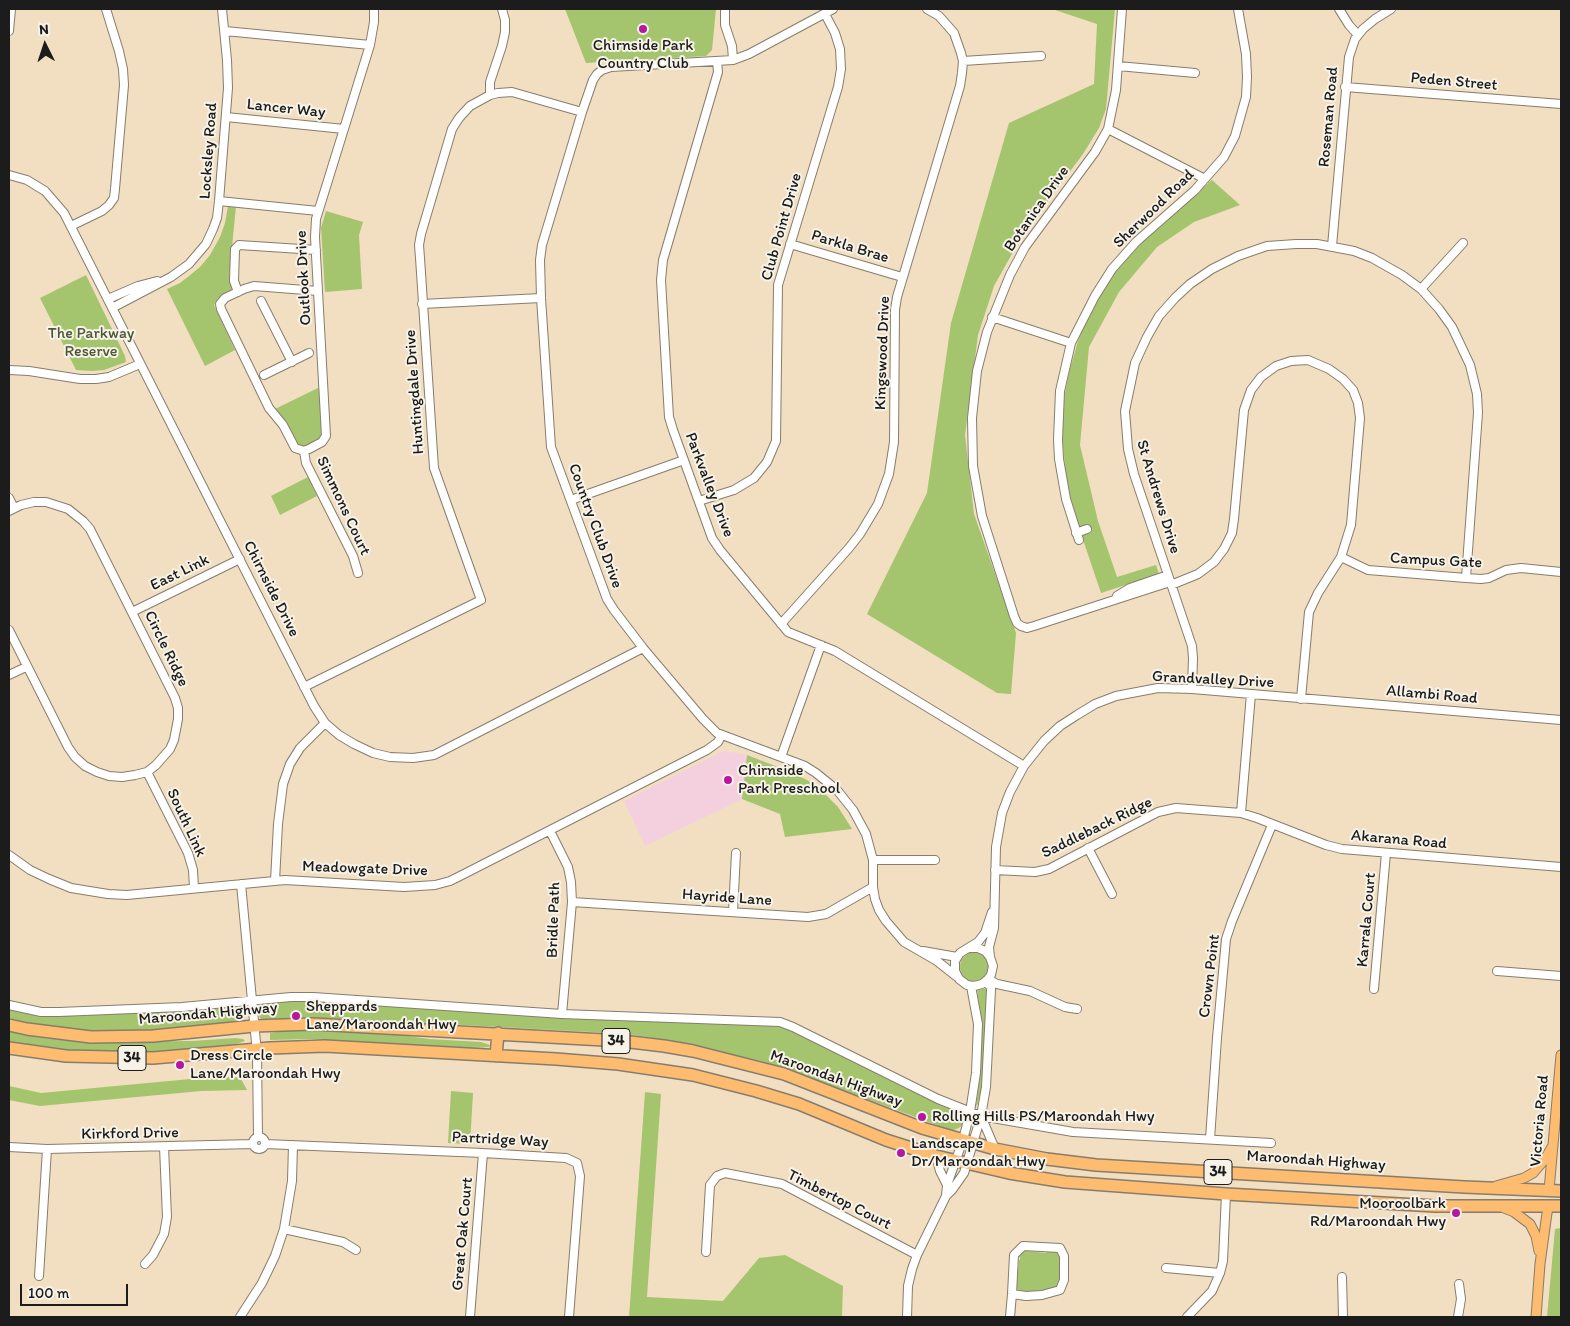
<!DOCTYPE html>
<style>
body{margin:0}
#map{position:relative;width:1570px;height:1326px;overflow:hidden;background:#f2dec0;font-family:Itim,sans-serif}
canvas{display:block}
.frame{position:absolute;inset:0;border:10px solid #1c1c1c;pointer-events:none}
.north{position:absolute;left:20px;top:20px;width:50px;height:50px;-webkit-text-stroke:4px #f7f3e8;paint-order:stroke;rotate:356deg;font-size:14px;font-weight:700;line-height:20px;text-align:center;color:#1c1c1c}
.north::after{content:'';display:block;margin:auto;width:18px;height:22px;background:#1c1c1c;clip-path:polygon(50% 0,100% 100%,50% 72%,0 100%)}
.scale{position:absolute;left:20px;top:1284px;width:108px;height:22px;box-sizing:border-box;border:2px solid #1c1c1c;border-top:0;padding-left:6px;font-size:15px;line-height:18px;white-space:nowrap;color:#1c1c1c;-webkit-text-stroke:4px #f7f3e8;paint-order:stroke}
</style>
<div id="map">
<canvas width="1570" height="1326"></canvas>
<div class="frame"></div>
<div class="north">N</div>
<div class="scale">100 m</div>
</div>
<script>
const context = document.querySelector('canvas').getContext('2d');
context.lineJoin = 'round';
function fill(path, color) {
  context.fillStyle = color;
  context.fill(path, 'evenodd');
}
function poly(rows) {
  const path = new Path2D();
  for (const r of rows) {
    if (r.length === 3) {
      path.moveTo(r[0] + r[2], r[1]);
      path.arc(r[0], r[1], r[2], 0, 2 * Math.PI);
      continue;
    }
    path.moveTo(r[0], r[1]);
    for (let i = 2; i < r.length; i += 2) path.lineTo(r[i], r[i + 1]);
  }
  return path;
}
function strokePath(path, color, width, dash) {
  context.strokeStyle = color;
  context.lineWidth = width;
  context.lineCap = dash ? 'butt' : 'round';
  context.setLineDash(dash || []);
  context.stroke(path);
}
function drawText(font, color, halo, rows, align = 'center') {
  context.font = font + ' Itim,sans-serif';
  context.lineWidth = 4;
  context.setLineDash([]);
  context.textBaseline = 'middle';
  context.strokeStyle = halo;
  context.fillStyle = color;
  for (const [text, x, y, turn = 0] of rows) {
    context.save();
    context.translate(x, y);
    context.rotate((+turn || 0) * Math.PI / 180);
    context.textAlign = isNaN(turn) ? turn : align;
    if (halo) context.strokeText(text, 0, 0);
    context.fillText(text, 0, 0);
    context.restore();
  }
}
const built = poly([
 [724,751,747,755,742,799,645,846,624,801]
]);
const green = poly([
 [565,9,716,9,712,50,706,56,586,63],
 [1052,9,1115,9,1106,109,1099,128,1083,154,1023,234,994,286,978,335,965,435,974,514,1016,633,1011,694,997,693,867,614,927,493,951,323,1009,123,1094,84,1097,24],
 [1212,180,1240,205,1194,222,1157,247,1119,292,1089,347,1080,445,1098,521,1117,577,1156,565,1159,574,1101,593,1071,504,1066,481,1062,432,1063,403,1069,372,1078,341,1085,324,1099,298,1115,272,1149,235],
 [228,206,236,206,229,278,232,288,231,291,218,298,214,305,235,350,205,366,167,289,180,283,189,276,200,267,210,255,220,237,225,223],
 [326,211,363,222,359,235,362,289,325,292,321,228],
 [86,275,125,356,126,362,104,370,93,371,76,370,40,298],
 [320,387,323,433,319,440,307,446,300,446,297,443,285,422,275,409],
 [308,477,317,496,280,515,271,496],
 [747,755,788,771,807,780,821,790,838,807,852,829,785,837,780,814,742,799],
 [975,967,15],
 [977,989,988,989,981,1091,978,1104,976,1106,979,1084,982,1029],
 [300,1000,773,1025,789,1028,960,1114,963,1119,962,1125,959,1128,953,1130,942,1127,792,1071,761,1061,673,1041,627,1034,355,1019,303,1018,265,1020,260,1018,257,1011,258,1006,262,1003],
 [239,1005,244,1006,248,1010,248,1014,244,1019,239,1022,161,1030,129,1032,89,1031,47,1027,9,1018,9,1008,46,1016,196,1009],
 [290,1030,309,1030,388,1033,429,1039,481,1042,490,1045,489,1047,460,1049,311,1039,270,1040,270,1033],
 [9,1031,45,1038,88,1042,192,1041,235,1038,243,1039,245,1041,227,1047,128,1055,35,1048,9,1043],
 [240,1077,247,1090,201,1091,40,1106,9,1100,9,1086,41,1093,201,1078],
 [451,1091,473,1093,470,1144,448,1143],
 [645,1092,661,1094,647,1297,723,1301,759,1258,785,1255,843,1286,842,1317,629,1317],
 [1561,1228,1561,1317,1547,1317,1555,1229],
 [1025,1248,1027,1251,1046,1253,1049,1250,1057,1251,1060,1254,1060,1281,1057,1287,1036,1294,1018,1291,1015,1288,1014,1284,1017,1281,1019,1262,1017,1261,1020,1260,1020,1257,1016,1255]
]);
const minor = poly([
 [725,9,725,25,732,46,733,60],
 [833,9,749,54,733,60,611,67,602,70,597,74,593,80,582,112,542,245,540,260,541,298,551,447,607,599,614,610,643,648,703,719,717,733,805,766,816,773,837,790,853,810,866,834,873,860,873,887,875,899,879,910,886,921,904,942,937,961,956,976],
 [1122,9,1116,90,1108,129,1095,152,1025,247,1010,275,987,332,977,371,972,418,973,466,982,516,1014,616,1017,623,1021,626,1027,628,1034,626,1170,582],
 [1339,9,1349,25,1358,35],
 [9,31,11,9],
 [225,31,370,45],
 [717,61,718,72,663,260,661,280,669,417,673,430,712,538,720,550,788,632,835,651,1024,766],
 [963,61,1041,56],
 [1118,66,1195,73],
 [1345,87,1561,104],
 [490,95,490,82,502,46,505,32,505,20,502,9],
 [226,117,344,129],
 [1108,129,1205,179],
 [9,175,27,180,45,191,64,213,314,706,325,723,339,735,354,744,373,753,390,757,413,758,434,755,643,648],
 [219,201,318,211],
 [71,226,102,211,109,205,114,198,115,189,124,85,123,69,119,51,106,9],
 [790,244,902,277],
 [1332,246,1349,57,1355,39,1363,29,1375,19,1391,9],
 [1421,289,1463,243],
 [238,292,234,281,235,249,239,245,316,250],
 [108,299,138,286,157,281],
 [261,301,292,362],
 [422,304,541,298],
 [112,308,171,277,189,264,206,244,213,229,217,218,219,201,228,88,227,60,222,9],
 [992,317,1071,343],
 [9,370,29,371,80,379,96,379,109,377,140,364],
 [264,375,309,353],
 [304,451,309,449,322,442,326,436,315,237,316,219,370,45,374,22,374,9],
 [304,451,295,448,283,425,269,408,221,309,220,304,225,298,244,289,254,286,318,291],
 [304,451,306,463,353,556,358,573],
 [9,498,14,508],
 [571,500,684,460],
 [699,501,734,490,754,478,767,462,776,441,778,285,838,87,841,69,840,49,835,33,825,14],
 [9,511,21,505,34,502,46,502,68,509,83,521,90,529,175,698,178,708,178,719,174,740,170,749,156,765,147,772,135,775,122,777,109,776,97,772,85,766,75,757,68,747,9,630],
 [1076,533,1087,529],
 [1079,540,1066,499,1059,459,1058,440,1060,391,1071,343,1095,296,1112,269,1136,242,1195,190,1224,157,1235,136,1246,97,1247,77,1246,54,1238,9],
 [1341,557,1368,570,1466,578,1481,579,1489,578,1506,570,1521,568,1561,572],
 [1171,585,1198,574,1214,562,1224,549,1232,533,1234,519,1244,410,1251,390,1261,377,1276,366,1291,361,1308,360,1329,369,1343,379,1353,390,1358,403,1360,418,1351,525,1341,557,1318,593,1309,612,1301,699],
 [1117,596,1130,588,1168,575],
 [132,612,240,559],
 [781,624,849,548,860,534,878,504,889,474,894,442,895,310,897,297,960,86,962,73,963,61,961,53,954,33,939,16,927,9],
 [9,675,26,667],
 [304,687,481,600,434,468,420,258,419,245,421,234,452,129,459,118,470,106,490,95,498,93,512,92,582,112],
 [1192,689,1193,658,1192,646,1134,474,1128,449,1125,411,1135,363,1147,337,1159,316,1175,298,1190,284,1212,269,1238,256,1267,246,1296,244,1317,244,1354,251,1372,258,1402,275,1421,289,1439,309,1452,327,1470,365,1477,394,1478,413,1466,578],
 [781,757,821,645],
 [147,772,188,853,193,870,194,888],
 [1241,813,1251,694],
 [550,831,568,867,571,882,572,902,562,1014],
 [1088,848,1112,894],
 [9,855,30,870,49,879,71,888,108,894,127,895,285,880,404,887,435,885,450,881,464,874,707,750,718,742,721,736],
 [873,860,935,860],
 [995,870,1035,872,1049,869,1158,812,1176,808,1241,813,1257,818,1326,845,1342,849,1561,867],
 [275,881,278,824,283,784,290,764,300,748,325,723],
 [241,884,257,1053,258,1137],
 [572,902,808,917,826,914,873,887],
 [733,912,736,853],
 [970,948,978,948,985,951,990,957,993,966,991,975,988,979,982,984,974,986,967,985,959,979,955,971,955,961,960,953,978,942,985,933,992,912],
 [923,951,957,957],
 [990,957,989,947,994,928,996,847,1002,813,1010,792,1024,766,1044,741,1060,726,1077,715,1095,704,1116,696,1158,688,1192,689,1561,720],
 [1497,971,1561,976],
 [988,979,997,984,1030,991,1065,1007,1077,1009],
 [1374,989,1386,853],
 [9,1005,41,1012,59,1012,182,1007,291,997,313,997,562,1014,780,1022,793,1027,938,1099,981,1116,1073,1132,1271,1143],
 [981,1116,995,1149],
 [259,1143,6],
 [1210,1139,1217,1038,1226,939,1232,921,1272,825],
 [265,1144,483,1153,566,1158,577,1163,580,1176,569,1317],
 [9,1147,47,1149,253,1144],
 [936,1156,940,1171,947,1185],
 [946,1196,952,1190,964,1173,981,1116,986,1087,991,990,991,987,985,982],
 [284,1229,343,1242,356,1250],
 [706,1252,710,1185,717,1176,725,1173,782,1184,917,1255],
 [145,1264,153,1255,164,1234,167,1217,164,1147],
 [1166,1268,1220,1273],
 [39,1276,47,1149],
 [1342,1277,1343,1317],
 [240,1317,262,1283,275,1256,284,1229,292,1181,293,1145],
 [470,1317,483,1153],
 [907,1317,908,1286,912,1269,917,1255,946,1196,947,1185,963,1140,970,1112,976,1073,978,1024,971,986],
 [1010,1317,1012,1294,1014,1255,1023,1246,1060,1248,1064,1256,1064,1280,1060,1290,1042,1295,1026,1296,1012,1294],
 [1187,1317,1212,1291,1220,1273,1223,1261,1226,1194],
 [1458,1317,1461,1299,1459,1284]
]);
const major = poly([
 [1496,1186,1524,1178,1533,1173,1545,1159,1552,1147],
 [1549,1190,1561,1055],
 [1504,1208,1514,1212,1530,1224,1536,1236,1539,1251],
 [1536,1317,1540,1264,1548,1206]
]);
const highway = poly([
 [9,1025,27,1029,91,1037,153,1036,254,1026,313,1024,622,1041,664,1046,693,1051,784,1074,922,1128,995,1149,1047,1159,1096,1165,1464,1187,1561,1191],
 [9,1048,66,1056,153,1058,270,1048,325,1046,556,1059,618,1064,693,1075,756,1091,799,1104,886,1140,936,1156,1009,1173,1065,1182,1226,1194,1435,1206,1561,1206],
 [496,1056,498,1033]
]);
const markers = [
 [643,29,5,"#b5179e"],
 [728,780,5,"#b5179e"],
 [296,1016,5,"#b5179e"],
 [180,1065,5,"#b5179e"],
 [922,1117,5,"#b5179e"],
 [901,1153,5,"#b5179e"],
 [1456,1213,5,"#b5179e"]
];
const shields = [
 [616,1041,28],
 [132,1058,28],
 [1218,1172,28]
];
const shieldNames = [
 ["34",616,1041],
 ["34",132,1058],
 ["34",1218,1172]
];
const poiNames = [
 ["Chirnside Park",643,46,"center"],
 ["Country Club",643,64,"center"],
 ["Chirnside",738,771],
 ["Park Preschool",738,789],
 ["Sheppards",306,1007],
 ["Lane/Maroondah Hwy",306,1025],
 ["Dress Circle",190,1056],
 ["Lane/Maroondah Hwy",190,1074],
 ["Rolling Hills PS/Maroondah Hwy",932,1117],
 ["Landscape",911,1144],
 ["Dr/Maroondah Hwy",911,1162],
 ["Mooroolbark",1446,1204,"right"],
 ["Rd/Maroondah Hwy",1446,1222,"right"]
];
const streetNames = [
 ["Peden Street",1454,82,5],
 ["Lancer Way",286,109,6],
 ["Roseman Road",1329,117,-85],
 ["Locksley Road",209,151,-86],
 ["Botanica Drive",1037,209,-55],
 ["Sherwood Road",1154,209,-44],
 ["Club Point Drive",782,227,-74],
 ["Parkla Brae",850,247,17],
 ["Outlook Drive",304,278,-93],
 ["Kingswood Drive",883,353,-88],
 ["Huntingdale Drive",415,392,-94],
 ["Parkvalley Drive",709,485,69],
 ["St Andrews Drive",1158,497,73],
 ["Simmons Court",343,506,65],
 ["Country Club Drive",595,526,70],
 ["Campus Gate",1436,561,3],
 ["East Link",180,573,-26],
 ["Chirnside Drive",271,589,63],
 ["Circle Ridge",166,649,64],
 ["Grandvalley Drive",1213,680,3],
 ["Allambi Road",1432,695,5],
 ["South Link",186,823,65],
 ["Saddleback Ridge",1097,828,-26],
 ["Akarana Road",1399,840,5],
 ["Meadowgate Drive",365,869,2],
 ["Hayride Lane",727,898,4],
 ["Bridle Path",554,920,-88],
 ["Karrala Court",1367,920,-85],
 ["Crown Point",1210,976,-83],
 ["Maroondah Highway",208,1014,-5],
 ["Maroondah Highway",836,1079,20],
 ["Victoria Road",1540,1121,-85],
 ["Kirkford Drive",130,1134,-1],
 ["Partridge Way",500,1140,3],
 ["Maroondah Highway",1316,1161,4],
 ["Timbertop Court",839,1200,27],
 ["Great Oak Court",463,1234,-85]
];
const parkNames = [
 ["The Parkway",91,334],
 ["Reserve",91,352]
];
fill(built, '#f4cfde');
fill(green, '#a4c56d');
strokePath(minor, '#877d6e', 10);
strokePath(major, '#877d6e', 11);
strokePath(highway, '#877d6e', 14);
strokePath(minor, '#fff', 8);
strokePath(major, '#fdbc70', 9);
strokePath(highway, '#fdbc70', 11);
for (const [x, y, r, color] of markers) {
  const dot = new Path2D();
  dot.arc(x, y, r, 0, 2 * Math.PI);
  context.fillStyle = color;
  context.fill(dot);
  strokePath(dot, '#f7f3e8', 2);
}
for (const [x, y, w] of shields) {
  const box = new Path2D();
  box.roundRect(x - w / 2, y - 12.5, w, 25, 4);
  context.fillStyle = '#f7f3e8';
  context.fill(box);
  strokePath(box, '#1c1c1c', 1);
}
drawText('bold 15px', '#1c1c1c', null, shieldNames);
drawText('16px', '#1c1c1c', '#f7f3e8', poiNames, 'left');
drawText('16px', '#1c1c1c', '#f7f3e8', streetNames);
drawText('16px', '#4c5738', '#f7f3e8', parkNames);
</script>
